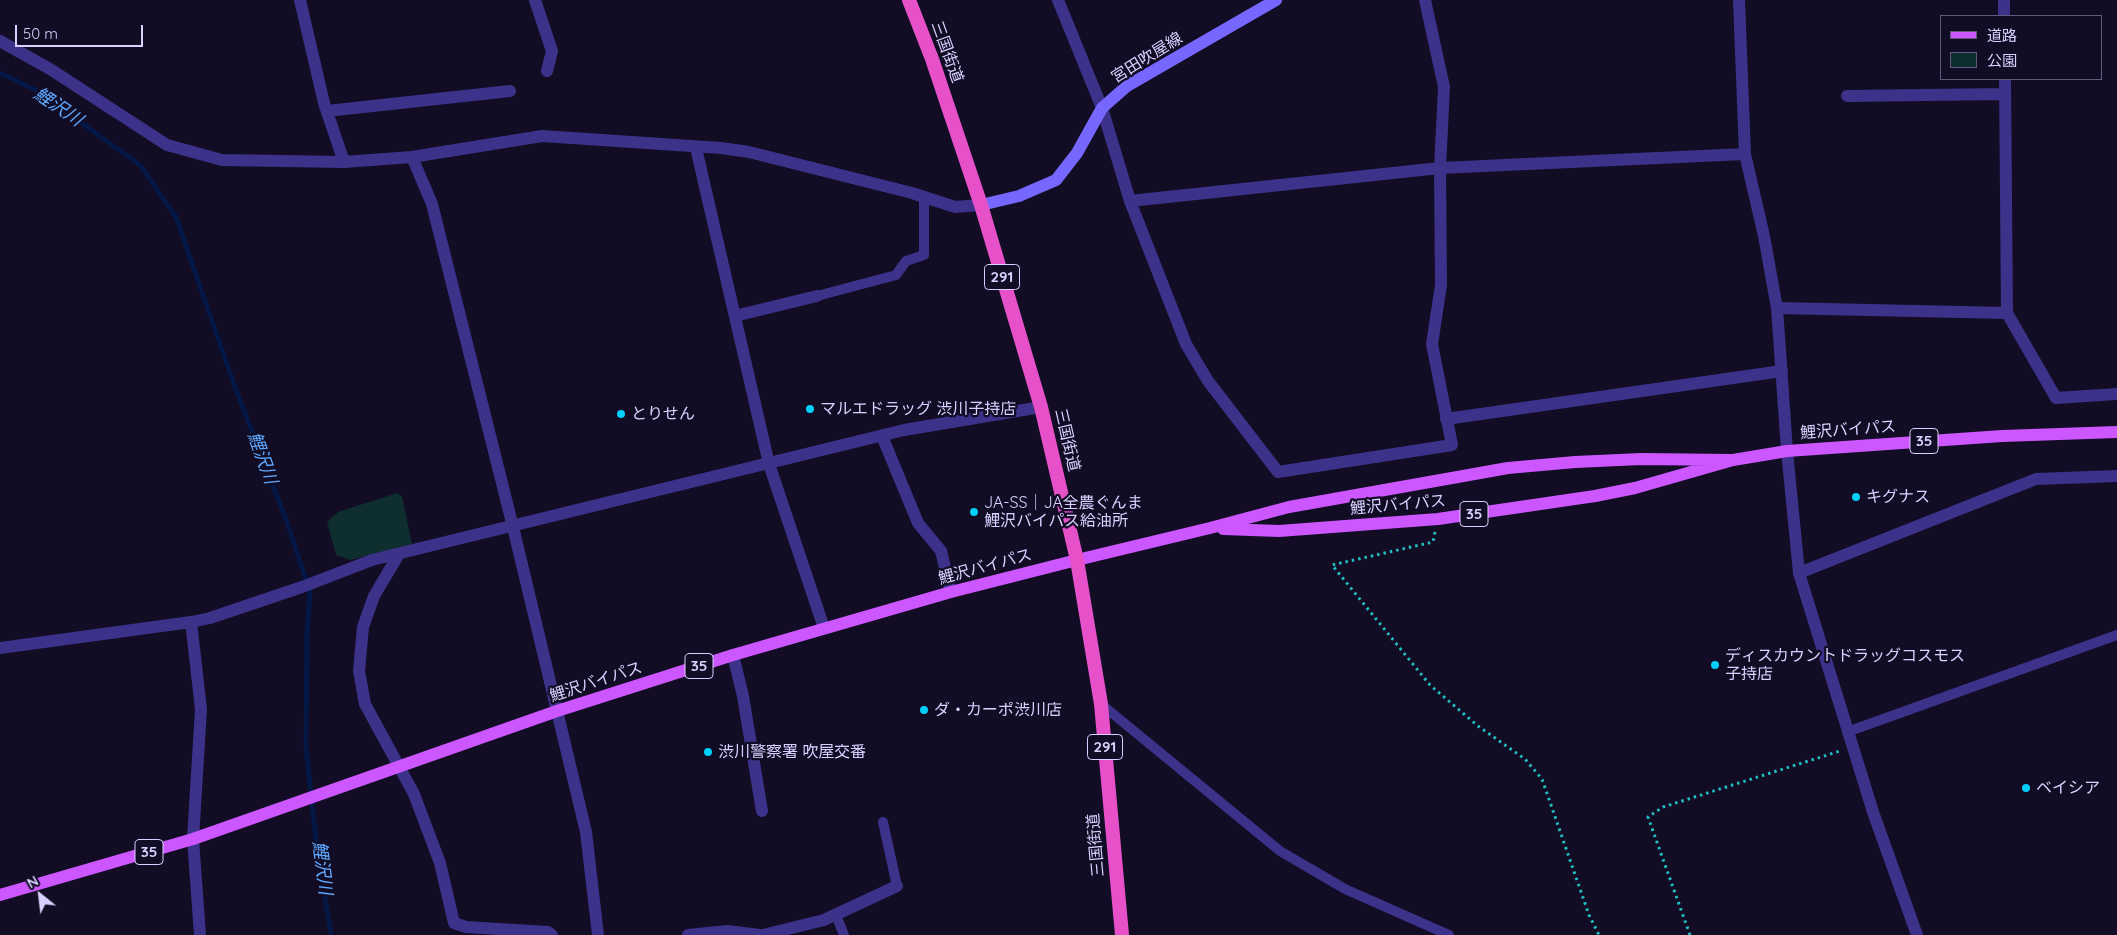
<!DOCTYPE html>
<meta charset="utf-8">
<style>
body{margin:0}
#map{position:relative;width:2117px;height:935px;overflow:hidden;background:#120c25;font-family:Quicksand,"Noto Sans JP",sans-serif}
canvas{display:block}
.legend{position:absolute;left:1940px;top:15px;width:162px;height:65px;box-sizing:border-box;background:#120c25;border:1px solid #625a7c;margin:0;padding:6px 9px;list-style:none;font-size:15px;color:#d9d0ff}
.legend li{display:flex;align-items:center;gap:10px;height:25px}
.legend b{width:25px;border:1px solid #625a7c}
.north{position:absolute;left:15px;top:870px;width:50px;height:50px;-webkit-text-stroke:4px #120c25;paint-order:stroke;rotate:331deg;font-size:14px;font-weight:700;line-height:20px;text-align:center;color:#d9d0ff}
.north::after{content:'';display:block;margin:auto;width:18px;height:22px;background:#d9d0ff;clip-path:polygon(50% 0,100% 100%,50% 72%,0 100%)}
.scale{position:absolute;left:15px;top:25px;width:128px;height:22px;box-sizing:border-box;border:2px solid #d9d0ff;border-top:0;padding-left:6px;font-size:15px;line-height:18px;white-space:nowrap;color:#d9d0ff;-webkit-text-stroke:4px #120c25;paint-order:stroke}
</style>
<div id="map">
<canvas width="2117" height="935"></canvas>
<ul class="legend">
<li><b style="height:6px;background:#cd57ff"></b>道路</li>
<li><b style="height:14px;background:#0e2e30"></b>公園</li>
</ul>
<div class="north">N</div>
<div class="scale">50 m</div>
</div>
<script>
const context = document.querySelector('canvas').getContext('2d');
context.lineJoin = 'round';
function fill(path, color) {
  context.fillStyle = color;
  context.fill(path, 'evenodd');
}
function poly(rows) {
  const path = new Path2D();
  for (const r of rows) {
    path.moveTo(r[0], r[1]);
    for (let i = 2; i < r.length; i += 2) path.lineTo(r[i], r[i + 1]);
  }
  return path;
}
function strokePath(path, color, width, dash) {
  context.strokeStyle = color;
  context.lineWidth = width;
  context.lineCap = dash ? 'butt' : 'round';
  context.setLineDash(dash || []);
  context.stroke(path);
}
function drawText(font, color, halo, rows, align = 'center') {
  context.font = font + ' Quicksand,"Noto Sans JP",sans-serif';
  context.lineWidth = 4.5;
  context.setLineDash([]);
  context.textBaseline = 'middle';
  context.strokeStyle = halo;
  context.fillStyle = color;
  for (const [text, x, y, turn = 0] of rows) {
    context.save();
    context.translate(x, y);
    context.rotate((+turn || 0) * Math.PI / 180);
    context.textAlign = isNaN(turn) ? turn : align;
    if (halo) context.strokeText(text, 0, 0);
    context.fillText(text, 0, 0);
    context.restore();
  }
}
const green = poly([
 [397,493,402,496,412,544,350,560,336,555,327,522,338,512]
]);
const stream = poly([
 [0,73,36,90,140,165,176,217,236,390,286,519,310,592,307,631,306,747,316,839,331,935]
]);
const path = poly([
 [1435,532,1433,542,1332,565,1430,685,1478,726,1525,759,1542,779,1589,915,1599,935],
 [1690,935,1648,817,1663,807,1840,751]
]);
const service = poly([
 [817,296,896,275,906,261,924,255,924,197],
 [1101,704,1280,851,1345,889,1449,935],
 [1847,732,2117,635],
 [883,822,897,886],
 [836,915,844,935]
]);
const minor = poly([
 [300,0,324,103,344,162],
 [535,0,552,51,547,71],
 [1058,0,1102,108,1130,201,1186,344,1208,381,1278,472,1452,445,1432,344,1441,285,1440,168,1444,87,1425,0],
 [2004,0,2004,16],
 [0,41,50,69,167,145,222,160,344,162,412,157,542,136,721,148,749,152,912,193,955,207,981,205],
 [2005,79,2007,313,2056,398,2117,394],
 [1847,96,2005,94],
 [327,111,510,91],
 [696,148,769,464,824,628],
 [412,157,432,204,513,527,586,832,598,935],
 [1130,201,1440,168,1745,154,1739,0],
 [1777,308,2007,313],
 [735,316,817,296],
 [1446,419,1782,371],
 [882,436,918,523,941,551,951,592],
 [399,554,374,596,363,627,359,671,365,704,414,794,440,863,454,923,466,927,548,932,552,935],
 [1799,573,2036,479,2117,476],
 [191,622,201,709,193,839,200,935],
 [0,648,191,622,210,618,302,587,372,560,904,430,1041,407],
 [733,655,743,696,762,811],
 [688,935,727,931,760,935],
 [763,935,824,920,897,886]
]);
const tertiary = poly([
 [1745,154,1764,236,1777,308,1787,451,1799,573,1873,812,1917,935]
]);
const secondary = poly([
 [981,205,1019,196,1056,180,1077,153,1102,108,1127,86,1276,0]
]);
const primary = poly([
 [1223,529,1279,531,1438,519,1595,496,1635,488,1733,460,1787,451,2002,436,2117,432],
 [0,895,193,839,557,711,733,655,951,592,1077,560,1210,528,1289,507,1508,468,1575,462,1641,459,1733,460]
]);
const trunk = poly([
 [909,0,932,59,981,205,1041,407,1077,560,1101,704,1122,935]
]);
const markers = [
 [810,409,5,"#00cefb"],
 [621,414,5,"#00cefb"],
 [1856,497,5,"#00cefb"],
 [974,512,5,"#00cefb"],
 [1715,665,5,"#00cefb"],
 [924,710,5,"#00cefb"],
 [708,752,5,"#00cefb"],
 [2026,788,5,"#00cefb"]
];
const shields = [
 [1002,277,35],
 [1924,441,28],
 [1474,514,28],
 [699,666,28],
 [1105,747,35],
 [149,852,28]
];
const shieldNames = [
 ["291",1002,277],
 ["35",1924,441],
 ["35",1474,514],
 ["35",699,666],
 ["291",1105,747],
 ["35",149,852]
];
const streetNames = [
 ["三国街道",947,52,70],
 ["宮田吹屋線",1147,58,-32],
 ["鯉沢バイパス",1848,430,-4],
 ["三国街道",1067,440,77],
 ["鯉沢バイパス",1398,505,-5],
 ["鯉沢バイパス",985,567,-15],
 ["鯉沢バイパス",596,682,-18],
 ["三国街道",1096,845,-95]
];
const poiNames = [
 ["マルエドラッグ 渋川子持店",820,409],
 ["とりせん",631,414],
 ["キグナス",1866,497],
 ["JA-SS｜JA全農ぐんま",984,503],
 ["鯉沢バイパス給油所",984,521],
 ["ディスカウントドラッグコスモス",1725,656],
 ["子持店",1725,674],
 ["ダ・カーポ渋川店",934,710],
 ["渋川警察署 吹屋交番",718,752],
 ["ベイシア",2036,788]
];
const waterNames = [
 ["鯉沢川",58,107,34],
 ["鯉沢川",262,458,70],
 ["鯉沢川",322,868,83]
];
fill(green, '#0e2e30');
strokePath(stream, '#041745', 5);
strokePath(path, '#21bfc1', 3, [2.5, 4]);
strokePath(service, '#3c3289', 10);
strokePath(minor, '#3c3289', 12);
strokePath(tertiary, '#3c3289', 12);
strokePath(secondary, '#7667ff', 12);
strokePath(primary, '#cd57ff', 12);
strokePath(trunk, '#e651c9', 14);
for (const [x, y, r, color] of markers) {
  const dot = new Path2D();
  dot.arc(x, y, r, 0, 2 * Math.PI);
  context.fillStyle = color;
  context.fill(dot);
  strokePath(dot, '#120c25', 2);
}
for (const [x, y, w] of shields) {
  const box = new Path2D();
  box.roundRect(x - w / 2, y - 12.5, w, 25, 4);
  context.fillStyle = '#120c25';
  context.fill(box);
  strokePath(box, '#d9d0ff', 1);
}
drawText('bold 15px', '#d9d0ff', null, shieldNames);
drawText('16px', '#d9d0ff', '#120c25', streetNames);
drawText('16px', '#d9d0ff', '#120c25', poiNames, 'left');
drawText('italic 18px', '#5ea8ff', '#120c25', waterNames);
</script>
